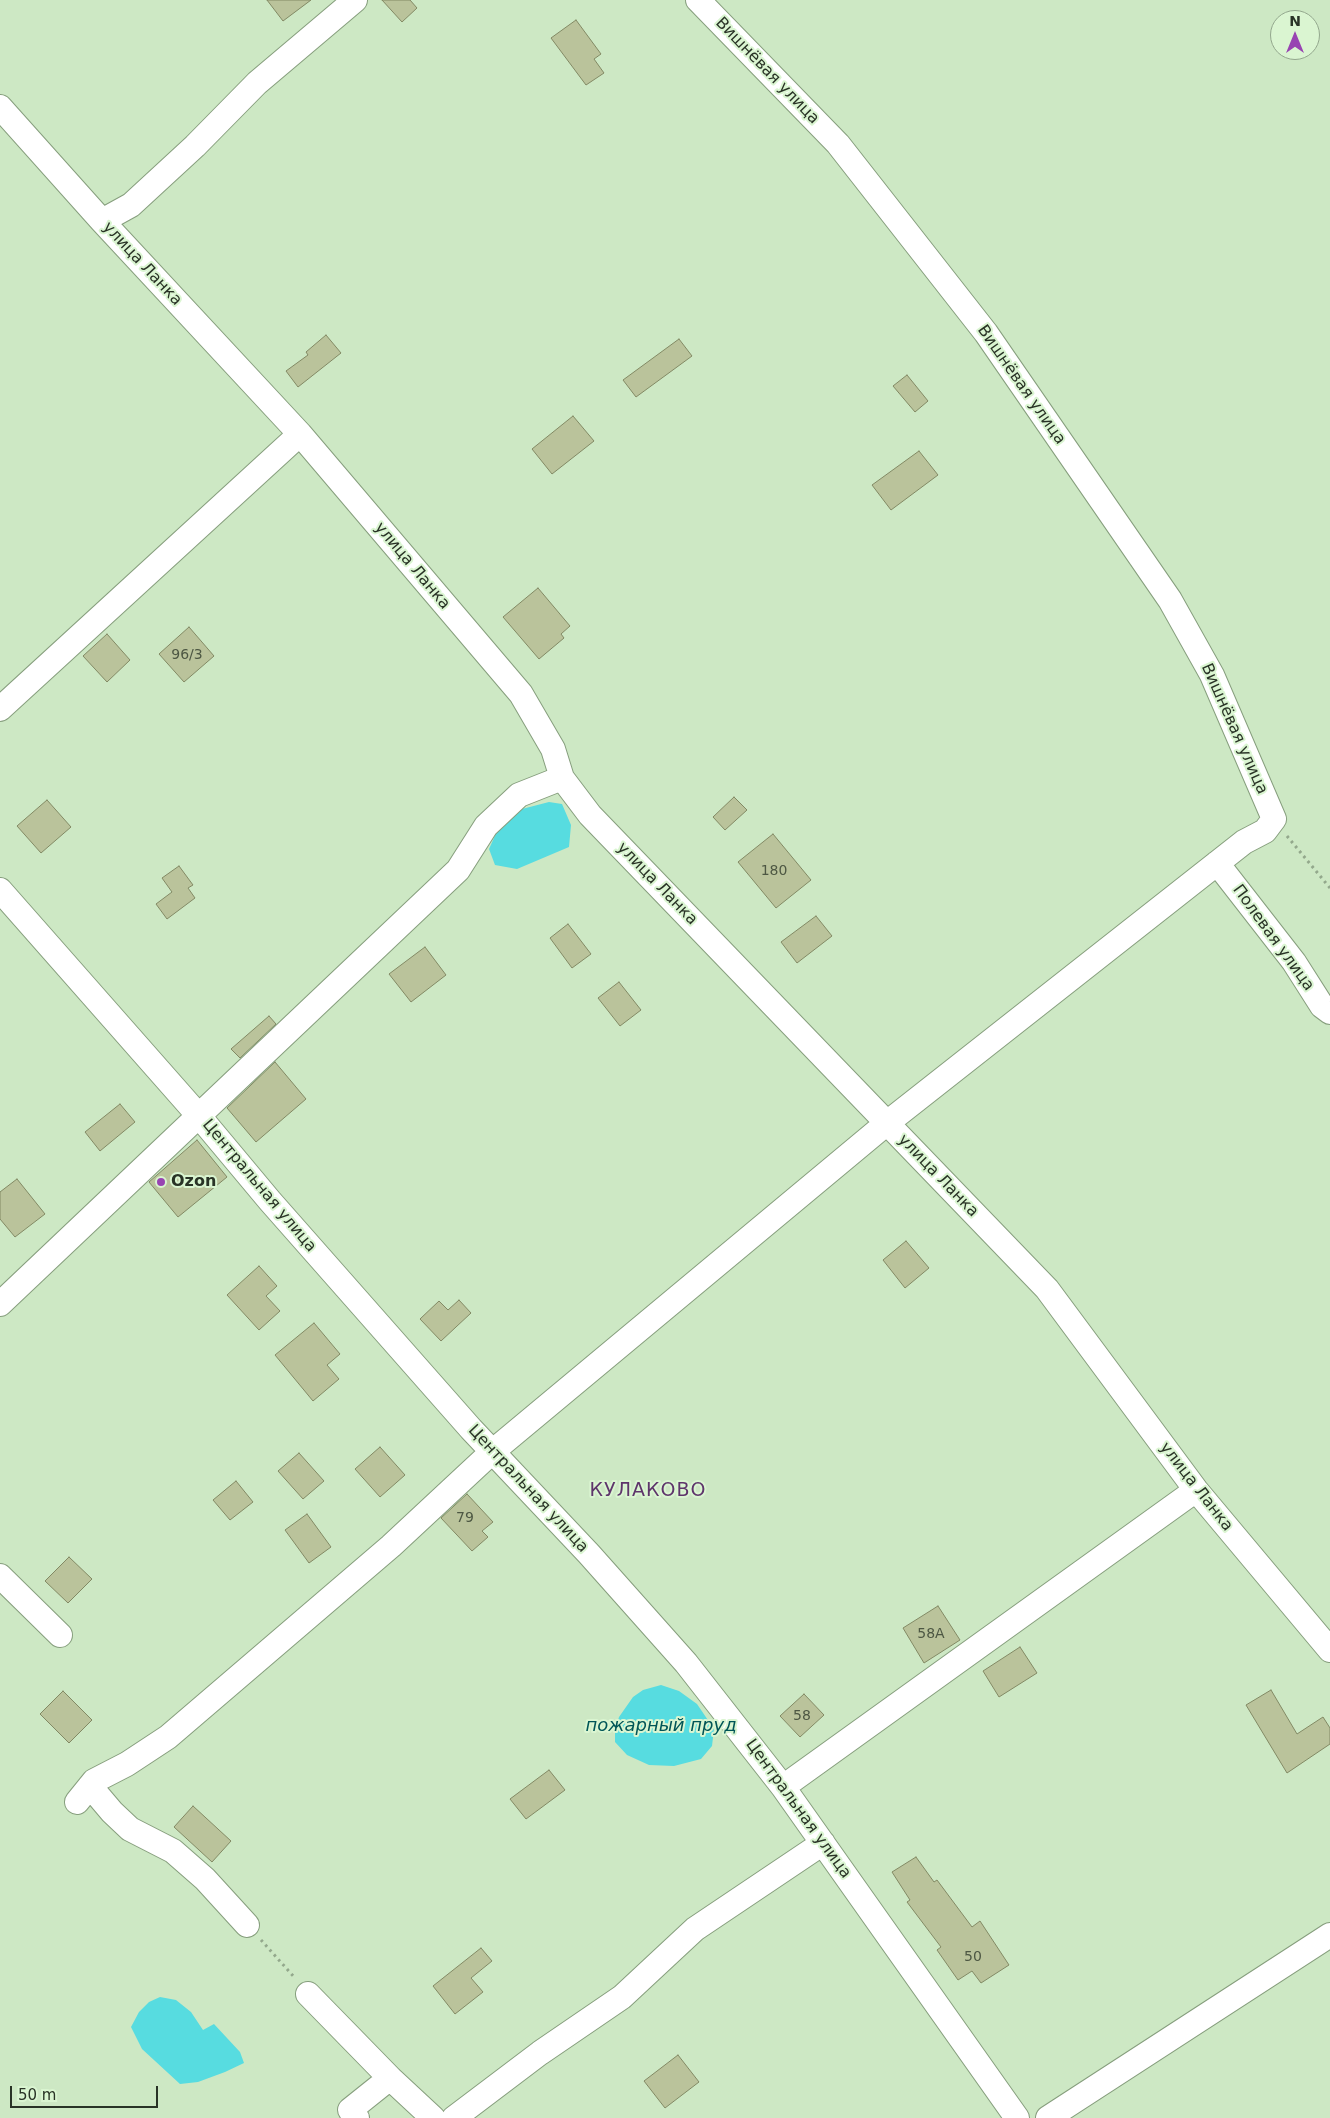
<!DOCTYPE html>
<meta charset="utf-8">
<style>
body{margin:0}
#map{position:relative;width:1330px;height:2118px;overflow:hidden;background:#cde8c4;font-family:"DejaVu Sans",sans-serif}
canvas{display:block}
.north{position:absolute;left:1270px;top:10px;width:50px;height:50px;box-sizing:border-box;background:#daf5d1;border:1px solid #93a78d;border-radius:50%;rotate:0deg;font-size:14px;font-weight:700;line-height:20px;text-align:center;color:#293326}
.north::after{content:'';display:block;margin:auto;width:18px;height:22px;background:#9844b2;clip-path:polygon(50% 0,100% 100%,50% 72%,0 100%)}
.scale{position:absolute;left:10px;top:2086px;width:148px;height:22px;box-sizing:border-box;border:2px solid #293326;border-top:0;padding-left:6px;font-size:15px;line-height:18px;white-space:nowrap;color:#293326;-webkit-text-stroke:4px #daf5d1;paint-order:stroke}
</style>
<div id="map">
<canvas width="1330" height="2118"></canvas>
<div class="north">N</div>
<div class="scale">50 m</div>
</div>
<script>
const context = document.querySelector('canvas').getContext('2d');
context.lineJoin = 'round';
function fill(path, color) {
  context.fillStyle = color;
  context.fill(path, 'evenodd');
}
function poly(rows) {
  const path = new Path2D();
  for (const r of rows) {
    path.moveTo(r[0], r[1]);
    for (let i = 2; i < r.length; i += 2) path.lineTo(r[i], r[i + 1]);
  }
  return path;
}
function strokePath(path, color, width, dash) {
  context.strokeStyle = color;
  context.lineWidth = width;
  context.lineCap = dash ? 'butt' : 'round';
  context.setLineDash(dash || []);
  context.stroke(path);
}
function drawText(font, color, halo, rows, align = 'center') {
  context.font = font + ' "DejaVu Sans",sans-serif';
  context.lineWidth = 4;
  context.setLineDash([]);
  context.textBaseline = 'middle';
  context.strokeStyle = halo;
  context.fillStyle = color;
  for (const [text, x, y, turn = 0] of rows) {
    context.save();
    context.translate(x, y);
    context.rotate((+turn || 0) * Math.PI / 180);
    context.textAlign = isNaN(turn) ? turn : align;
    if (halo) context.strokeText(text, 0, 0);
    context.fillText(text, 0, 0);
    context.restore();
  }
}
const water = poly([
 [549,802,562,804,571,825,569,847,517,869,495,865,489,849,498,829,522,809],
 [661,1685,679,1691,697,1704,714,1729,712,1746,701,1759,674,1766,649,1765,627,1755,615,1742,615,1730,619,1717,633,1697,643,1690],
 [160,1997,176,2000,191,2012,203,2030,214,2024,240,2052,244,2063,225,2072,198,2082,180,2084,142,2049,131,2027,139,2012,149,2002]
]);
const building = poly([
 [267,0,311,0,283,21,267,0],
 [382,0,410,0,417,8,402,22,382,0],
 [576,20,601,54,594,59,604,73,586,85,551,38,576,20],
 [326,335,341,353,298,387,286,371,308,355,306,352,326,335],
 [679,339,692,356,636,397,623,380,679,339],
 [907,375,928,401,915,412,893,386,907,375],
 [573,416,594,441,552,474,532,449,573,416],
 [919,451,938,475,891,510,872,485,919,451],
 [538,588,570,626,561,634,564,638,539,659,503,617,538,588],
 [189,627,214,656,184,682,159,654,189,627],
 [107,634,130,660,107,682,83,656,107,634],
 [734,797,747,810,725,830,713,817,734,797],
 [47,800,71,827,41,853,17,826,47,800],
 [773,834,811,880,776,908,738,862,773,834],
 [179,866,193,885,188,888,195,898,167,919,156,904,172,892,162,878,179,866],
 [816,916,832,936,797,963,781,942,816,916],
 [568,924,591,954,572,968,550,938,568,924],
 [425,947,446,975,411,1002,389,974,425,947],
 [619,982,641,1010,620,1026,598,998,619,982],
 [269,1016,276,1024,240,1058,231,1049,269,1016],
 [275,1062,306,1099,256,1142,227,1108,275,1062],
 [120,1104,135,1122,100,1151,85,1132,120,1104],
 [197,1140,227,1177,178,1217,149,1182,197,1140],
 [17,1179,45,1214,15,1237,0,1219,0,1192,17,1179],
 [906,1241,929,1268,905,1288,883,1260,906,1241],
 [259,1266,277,1286,266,1296,280,1311,259,1330,227,1295,259,1266],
 [459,1300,471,1313,441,1341,420,1319,439,1301,448,1310,459,1300],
 [314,1323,340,1354,327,1365,339,1379,313,1401,275,1355,314,1323],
 [380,1447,405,1475,380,1497,355,1469,380,1447],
 [299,1453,324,1481,303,1499,278,1471,299,1453],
 [236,1481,253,1502,230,1520,213,1500,236,1481],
 [467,1494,493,1522,482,1531,488,1537,472,1551,441,1518,467,1494],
 [307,1514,331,1547,309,1563,285,1530,307,1514],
 [69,1557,92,1579,68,1603,45,1581,69,1557],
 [938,1606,960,1640,924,1663,903,1628,938,1606],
 [1020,1647,1037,1673,999,1697,983,1671,1020,1647],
 [1271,1690,1297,1734,1323,1717,1330,1728,1330,1744,1287,1773,1246,1705,1271,1690],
 [63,1691,92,1720,69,1743,40,1714,63,1691],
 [804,1694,824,1715,800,1737,780,1716,804,1694],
 [549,1770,565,1790,526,1819,510,1799,549,1770],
 [193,1806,231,1841,212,1862,174,1827,193,1806],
 [916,1857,934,1882,937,1880,972,1927,980,1921,1009,1965,981,1983,972,1971,958,1980,937,1950,941,1947,907,1902,910,1900,892,1872,916,1857],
 [481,1948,492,1961,471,1978,483,1992,455,2014,433,1986,481,1948],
 [678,2055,699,2082,665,2108,644,2081,678,2055]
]);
const path = poly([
 [1287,836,1330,888],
 [261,1940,295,1978]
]);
const minor = poly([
 [0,107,102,221,300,434,521,694,553,749,562,778,590,815,1047,1289,1196,1490,1330,1650],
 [102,221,131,205,195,146,257,83,355,0],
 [0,709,300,434],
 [1217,863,1294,962,1322,1006,1330,1012],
 [0,890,199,1116,270,1201,471,1429,589,1554,686,1663,783,1787,1017,2118],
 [0,1304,458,870,486,826,519,795,562,778],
 [0,1576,60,1635],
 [90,1786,112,1812,130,1829,173,1851,205,1879,247,1925],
 [783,1787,1196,1490],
 [77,1802,94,1781,127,1764,168,1737,391,1546,492,1452,887,1123,1244,842,1265,831,1274,819,1212,675,1170,600,986,333,838,144,698,0],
 [308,1994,390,2078],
 [357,2118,350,2110,390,2078,433,2118],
 [454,2118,540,2053,622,1997,695,1929,823,1843],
 [1048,2118,1330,1935]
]);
const markers = [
 [161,1182,5,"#9844b2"]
];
const numberNames = [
 ["96/3",187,655],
 ["180",774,871],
 ["79",465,1518],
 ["58А",931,1634],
 ["58",802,1716],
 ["50",973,1957]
];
const streetNames = [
 ["Вишнёвая улица",767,71,46],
 ["улица Ланка",142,264,47],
 ["Вишнёвая улица",1021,385,55],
 ["улица Ланка",412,566,50],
 ["Вишнёвая улица",1234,729,66],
 ["улица Ланка",657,884,46],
 ["Полевая улица",1273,938,54],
 ["улица Ланка",938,1176,46],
 ["Центральная улица",259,1186,50],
 ["улица Ланка",1196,1487,52],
 ["Центральная улица",528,1489,47],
 ["Центральная улица",798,1809,54]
];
const poiNames = [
 ["Ozon",171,1182]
];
const waterNames = [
 ["пожарный пруд",661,1726]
];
const quarterNames = [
 ["КУЛАКОВО",648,1491]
];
fill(water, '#57dce0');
fill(building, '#bac39b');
strokePath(building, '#828964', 1);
strokePath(minor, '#869e7d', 26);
strokePath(path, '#93a88c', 3, [2.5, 4]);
strokePath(minor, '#fff', 24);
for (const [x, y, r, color] of markers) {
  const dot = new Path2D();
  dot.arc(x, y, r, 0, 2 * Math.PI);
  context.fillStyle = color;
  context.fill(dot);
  strokePath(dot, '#daf5d1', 2);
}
drawText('14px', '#4d5743', null, numberNames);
drawText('16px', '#293326', '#daf5d1', streetNames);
drawText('bold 16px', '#293326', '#daf5d1', poiNames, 'left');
drawText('italic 18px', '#005557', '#daf5d1', waterNames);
context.letterSpacing = '1px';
drawText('19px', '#5e356b', '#daf5d1', quarterNames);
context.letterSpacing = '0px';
</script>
